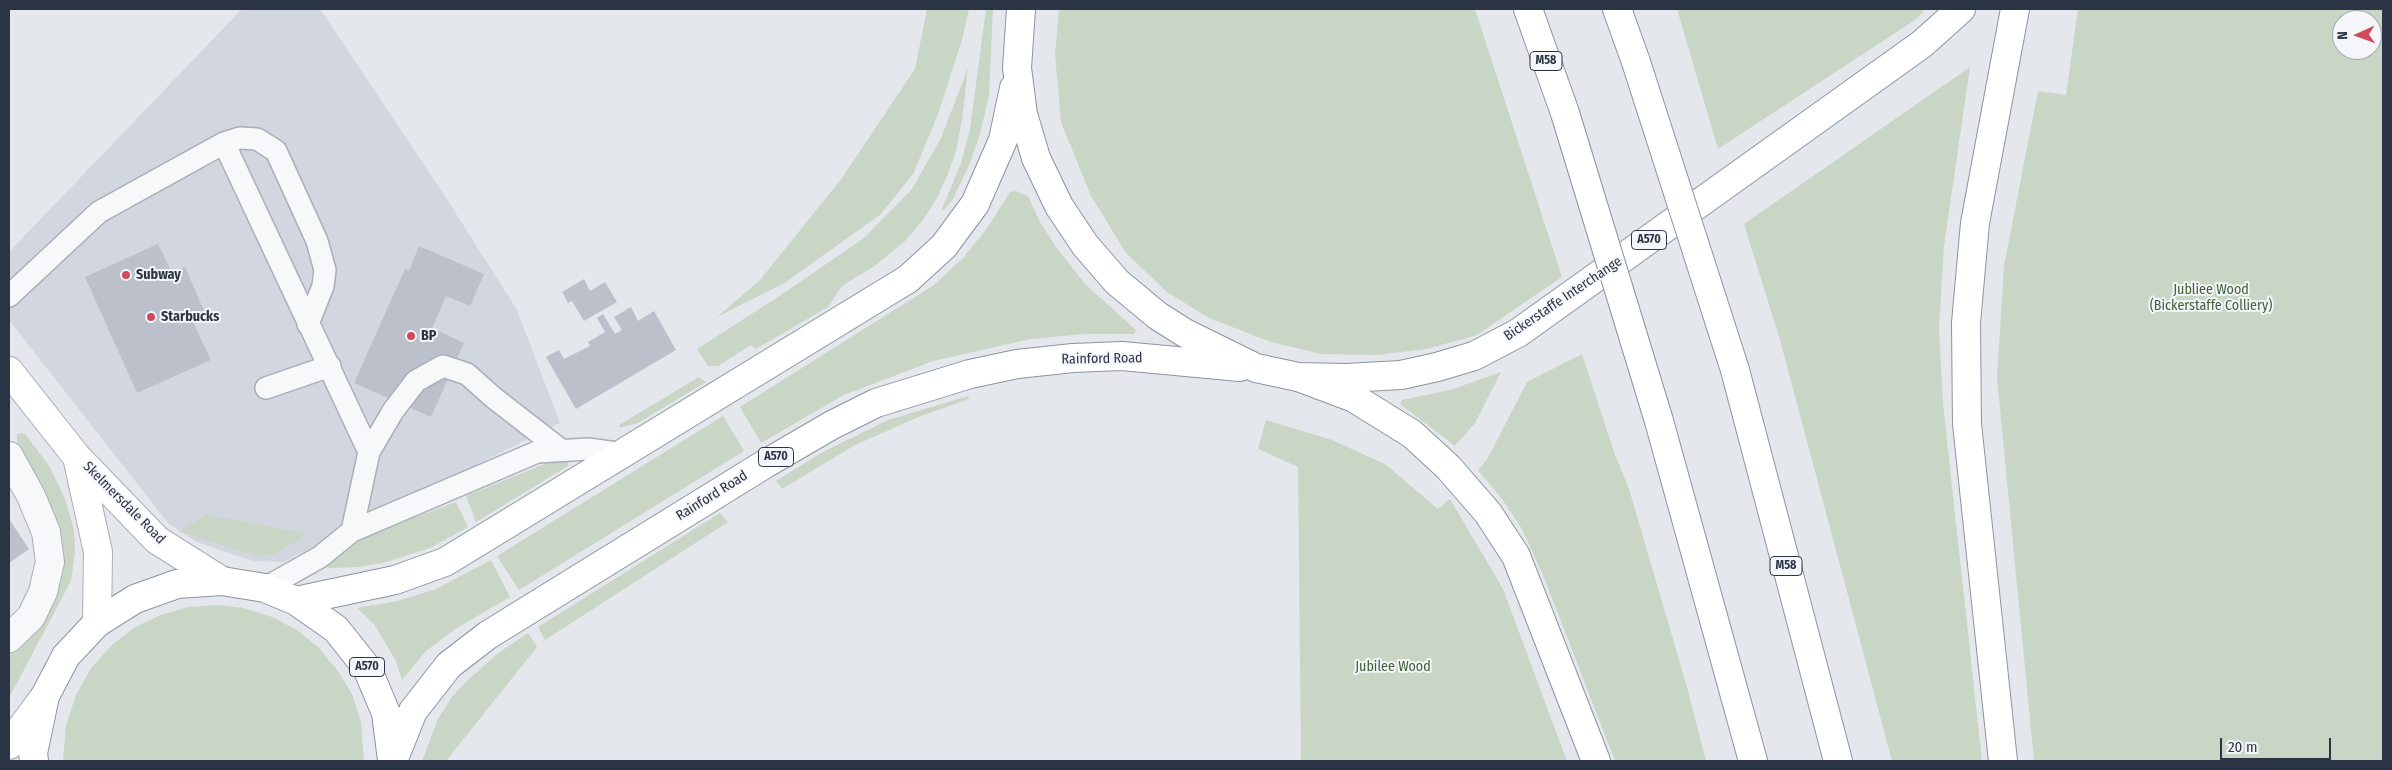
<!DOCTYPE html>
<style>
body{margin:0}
#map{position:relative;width:2392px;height:770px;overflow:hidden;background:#e4e7ec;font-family:"Fira Sans Condensed",sans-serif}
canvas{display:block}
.frame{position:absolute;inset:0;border:10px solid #2b3445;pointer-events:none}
.north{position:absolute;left:2332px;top:10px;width:50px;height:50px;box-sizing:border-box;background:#f4f6f9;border:1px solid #a4a8b1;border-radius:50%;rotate:268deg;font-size:14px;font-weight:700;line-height:20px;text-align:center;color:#2b3445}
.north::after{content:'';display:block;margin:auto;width:18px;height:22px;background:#d1495b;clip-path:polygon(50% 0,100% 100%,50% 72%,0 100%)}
.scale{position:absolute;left:2220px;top:738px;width:111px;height:22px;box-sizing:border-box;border:2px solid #2b3445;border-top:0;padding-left:6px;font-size:15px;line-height:18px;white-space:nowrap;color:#2b3445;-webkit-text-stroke:4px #f4f6f9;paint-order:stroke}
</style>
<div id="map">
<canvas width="2392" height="770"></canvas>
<div class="frame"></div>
<div class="north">N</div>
<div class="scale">20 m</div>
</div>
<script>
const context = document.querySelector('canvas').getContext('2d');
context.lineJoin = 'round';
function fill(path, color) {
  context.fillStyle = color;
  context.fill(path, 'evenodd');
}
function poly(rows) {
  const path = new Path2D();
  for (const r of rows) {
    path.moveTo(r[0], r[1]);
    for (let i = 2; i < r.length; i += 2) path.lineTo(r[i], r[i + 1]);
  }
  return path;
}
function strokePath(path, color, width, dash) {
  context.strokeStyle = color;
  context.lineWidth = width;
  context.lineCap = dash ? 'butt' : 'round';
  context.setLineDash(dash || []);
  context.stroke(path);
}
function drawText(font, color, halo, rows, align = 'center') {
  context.font = font + ' "Fira Sans Condensed",sans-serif';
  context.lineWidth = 4;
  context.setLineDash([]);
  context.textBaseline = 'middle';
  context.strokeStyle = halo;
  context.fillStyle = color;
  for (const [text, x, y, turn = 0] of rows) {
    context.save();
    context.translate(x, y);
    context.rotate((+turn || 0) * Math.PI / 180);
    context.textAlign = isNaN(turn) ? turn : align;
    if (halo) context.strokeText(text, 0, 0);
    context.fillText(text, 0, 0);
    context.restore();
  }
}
const built = poly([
 [242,9,320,9,450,204,517,310,560,423,283,562,254,561,225,552,195,541,168,523,9,320,9,252]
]);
const green = poly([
 [927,9,969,9,962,40,937,117,913,174,881,214,783,284,717,317,760,280,842,178,915,69],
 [986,9,993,9,989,95,980,134,970,163,953,199,944,210,942,209,961,163,970,129],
 [1059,9,1475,9,1562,277,1477,335,1427,349,1376,355,1321,354,1271,342,1209,318,1167,292,1126,253,1091,196,1061,122,1055,54],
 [1677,9,1925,9,1918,18,1718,149],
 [2078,9,2383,9,2383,761,2034,761,1997,378,2004,266,2038,91,2066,95],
 [2342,20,2372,20,2372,50,2342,50],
 [1970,67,1944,246,1939,328,1943,404,1982,761,1892,761,1780,340,1744,224],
 [968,68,962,120,956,151,948,174,937,198,923,220,906,240,876,265,842,286,828,307,756,349,751,345,718,366,708,366,697,349,778,297,864,238,912,189,941,138],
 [1016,191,1028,196,1040,222,1056,247,1086,285,1136,330,1134,334,1083,334,1031,339,933,361,844,395,761,443,740,407,934,285,963,258,988,227,1010,192],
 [1582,354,1614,452,1629,489,1687,687,1706,761,1615,761,1545,580,1522,529,1502,499,1478,470,1488,458,1527,382],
 [1501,372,1475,423,1455,446,1400,404,1402,400,1450,390],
 [699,377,706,382,638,423,620,428,619,425],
 [968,396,969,399,921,416,855,445,782,489,776,481,823,452,888,420],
 [723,416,744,451,519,590,497,556],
 [1266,420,1332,440,1385,464,1438,509,1450,499,1503,589,1567,761,1301,761,1298,467,1258,449],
 [22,433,26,435,50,467,65,499,74,530,75,552,71,581,9,698,9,649,45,616,58,591,62,561,61,534,38,478,17,442,17,434],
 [564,456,569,460,568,466,476,522,466,496],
 [456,502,468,527,430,548,383,563,358,567,329,568,325,566,325,556,385,528],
 [720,513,728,522,545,640,538,627],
 [207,515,304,533,299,540,275,554,257,556,178,531],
 [491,560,510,597,457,628,426,651,402,680,396,661,374,624,357,608,398,601,436,589],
 [216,605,244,608,272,617,297,630,319,648,337,670,352,694,361,722,364,761,63,761,66,725,76,695,91,668,112,645,135,627,161,615,188,607],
 [528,633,537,647,446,761,422,761,438,719,451,698,468,680,497,654]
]);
const building = poly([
 [158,244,172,273,185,267,205,313,192,320,211,360,137,393,85,277],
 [419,246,484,274,470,306,446,296,432,328,464,343,431,417,354,383,405,269,409,271],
 [584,279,590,291,605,282,617,302,584,321,572,301,568,303,562,292],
 [631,307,638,321,654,311,676,350,576,409,546,357,559,350,564,359,590,346,588,342,605,332,597,318,603,314,615,334,622,330,614,317],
 [9,519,29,549,9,563]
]);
const service = poly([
 [224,143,369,452],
 [9,296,99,212,224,143,240,138,257,139,276,151,317,241,325,270,323,286,308,324],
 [266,388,330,366],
 [352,531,537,452,588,449,624,454],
 [265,588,320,557,352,531,369,452,393,411,416,381,443,366,467,374,494,398,561,450]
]);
const minor = poly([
 [9,456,31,496,46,532,50,562,43,592,31,617,9,638]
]);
const secondary = poly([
 [9,371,77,457,157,540,222,581],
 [77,457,98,552,97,623],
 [9,745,45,696]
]);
const trunk = poly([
 [1021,9,1017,68,1023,114,1036,158,1059,206,1085,245,1117,282,1158,316,1185,333,1256,368,1298,377,1346,378,1401,375,1437,367,1474,356,1518,333,1922,44,1961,9],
 [296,601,395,580,445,562,908,279,944,246,975,204,1003,140,1014,88],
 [34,761,33,753,45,696,66,656,97,623,135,599,177,584,222,581,265,588,296,601,336,629,367,668,386,713,392,760],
 [393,761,413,711,449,665,488,635,765,464,832,425,876,403,970,374,1017,364,1073,358,1122,356,1240,367]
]);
const motorway = poly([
 [1528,9,1565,113],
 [1617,9,1636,62],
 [1735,370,1838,761],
 [1298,377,1354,398,1412,434,1448,467,1488,513,1516,556,1596,761],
 [1659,421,1753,761],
 [2003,761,1967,424,1966,323,1975,223,2015,9]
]);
const motorwayBridge = poly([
 [1636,62,1735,370],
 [1565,113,1659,421]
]);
const markers = [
 [126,275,5,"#d1495b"],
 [151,317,5,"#d1495b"],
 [411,336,5,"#d1495b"]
];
const shields = [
 [1546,61,32],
 [1649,240,35],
 [776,457,35],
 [1786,566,32],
 [367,667,35]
];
const shieldNames = [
 ["M58",1546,61],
 ["A570",1649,240],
 ["A570",776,457],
 ["M58",1786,566],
 ["A570",367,667]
];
const poiNames = [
 ["Subway",136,275],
 ["Starbucks",161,317],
 ["BP",421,336]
];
const parkNames = [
 ["Jubliee Wood",2211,290],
 ["(Bickerstaffe Colliery)",2211,306],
 ["Jubilee Wood",1393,667]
];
const streetNames = [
 ["Bickerstaffe Interchange",1563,299,-34],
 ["Rainford Road",1102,359,-1],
 ["Rainford Road",712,496,-32],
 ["Skelmersdale Road",124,503,45]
];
fill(built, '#d2d6de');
fill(green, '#c9d6c5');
fill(building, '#bbc0ca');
strokePath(service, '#a9aeb7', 24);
strokePath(minor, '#a9aeb7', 30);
strokePath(secondary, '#a9aeb7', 30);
strokePath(trunk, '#8b94a3', 30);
strokePath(motorway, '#8b94a3', 30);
strokePath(service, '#f7f8fa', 21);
strokePath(minor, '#f7f8fa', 28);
strokePath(secondary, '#fff', 28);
strokePath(trunk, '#fff', 28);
strokePath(motorway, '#fff', 28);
strokePath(motorwayBridge, '#8b94a3', 30, []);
strokePath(motorwayBridge, '#fff', 28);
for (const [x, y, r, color] of markers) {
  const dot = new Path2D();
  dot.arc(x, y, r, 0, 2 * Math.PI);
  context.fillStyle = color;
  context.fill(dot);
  strokePath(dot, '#f4f6f9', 2);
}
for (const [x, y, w] of shields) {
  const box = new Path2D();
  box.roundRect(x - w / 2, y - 9.5, w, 19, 4);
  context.fillStyle = '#f4f6f9';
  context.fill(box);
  strokePath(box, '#2b3445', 1);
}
drawText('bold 12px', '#2b3445', null, shieldNames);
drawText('bold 14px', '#2b3445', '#f4f6f9', poiNames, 'left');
drawText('14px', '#3f6138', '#f4f6f9', parkNames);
drawText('14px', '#2b3445', '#f4f6f9', streetNames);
</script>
